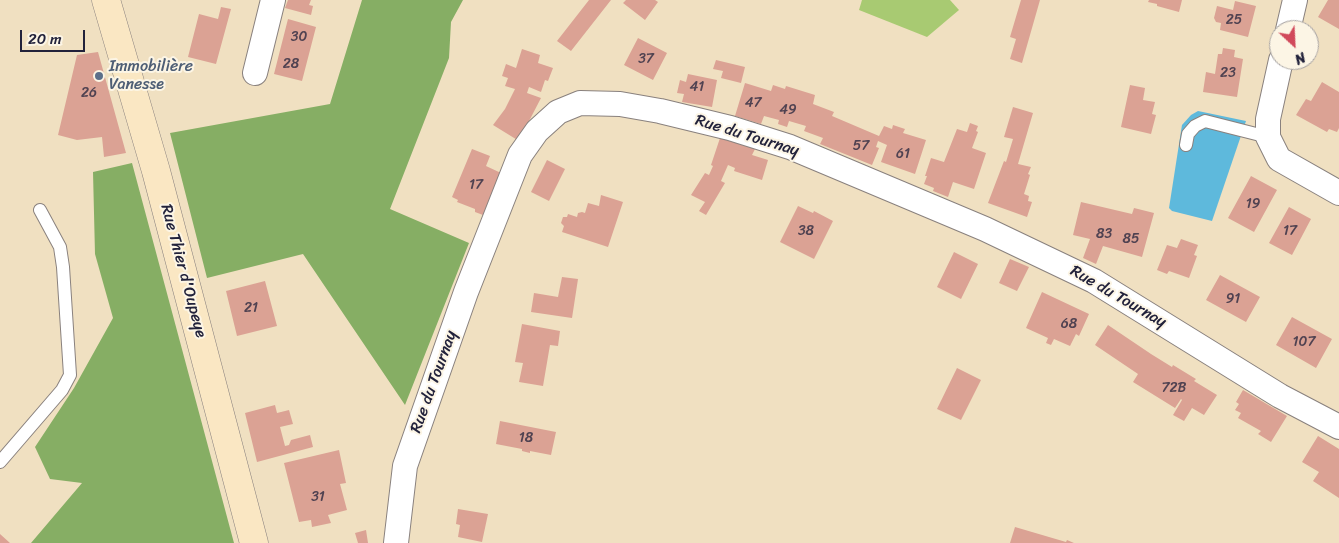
<!DOCTYPE html>
<meta charset="utf-8">
<style>
body{margin:0}
#map{position:relative;width:1339px;height:543px;overflow:hidden;background:#f0e0c1;font-family:Sriracha,sans-serif}
canvas{display:block}
.north{position:absolute;left:1269px;top:20px;width:50px;height:50px;box-sizing:border-box;background:#fcf5e5;border:1px solid #a5a1a1;border-radius:50%;rotate:155deg;font-size:14px;font-weight:700;line-height:20px;text-align:center;color:#22223b}
.north::after{content:'';display:block;margin:auto;width:18px;height:22px;background:#d1495b;clip-path:polygon(50% 0,100% 100%,50% 72%,0 100%)}
.scale{position:absolute;left:20px;top:30px;width:65px;height:22px;box-sizing:border-box;border:2px solid #22223b;border-top:0;padding-left:6px;font-size:15px;line-height:18px;white-space:nowrap;color:#22223b;-webkit-text-stroke:4px #fcf5e5;paint-order:stroke}
</style>
<div id="map">
<canvas width="1339" height="543"></canvas>
<div class="north">N</div>
<div class="scale">20 m</div>
</div>
<script>
const context = document.querySelector('canvas').getContext('2d');
context.lineJoin = 'round';
function fill(path, color) {
  context.fillStyle = color;
  context.fill(path, 'evenodd');
}
function poly(rows) {
  const path = new Path2D();
  for (const r of rows) {
    path.moveTo(r[0], r[1]);
    for (let i = 2; i < r.length; i += 2) path.lineTo(r[i], r[i + 1]);
  }
  return path;
}
function strokePath(path, color, width, dash) {
  context.strokeStyle = color;
  context.lineWidth = width;
  context.lineCap = dash ? 'butt' : 'round';
  context.setLineDash(dash || []);
  context.stroke(path);
}
function drawText(font, color, halo, rows, align = 'center') {
  context.font = font + ' Sriracha,sans-serif';
  context.lineWidth = 4;
  context.setLineDash([]);
  context.textBaseline = 'middle';
  context.strokeStyle = halo;
  context.fillStyle = color;
  for (const [text, x, y, turn = 0] of rows) {
    context.save();
    context.translate(x, y);
    context.rotate((+turn || 0) * Math.PI / 180);
    context.textAlign = isNaN(turn) ? turn : align;
    if (halo) context.strokeText(text, 0, 0);
    context.fillText(text, 0, 0);
    context.restore();
  }
}
const green = poly([
 [862,0,950,0,959,10,927,37,859,10]
]);
const forest = poly([
 [362,0,463,0,451,22,449,58,390,209,469,243,405,405,303,254,207,278,170,133,330,104],
 [132,163,234,543,31,543,82,483,50,479,35,447,74,388,113,318,95,254,93,172]
]);
const water = poly([
 [1198,111,1246,121,1212,221,1172,211,1169,208,1182,125,1191,115]
]);
const building = poly([
 [288,0,311,0,309,5,313,6,311,15,285,8],
 [589,0,611,0,571,51,557,41],
 [626,0,655,0,658,2,645,20,623,3],
 [1021,0,1040,0,1022,63,1010,59,1016,39,1010,37],
 [1149,0,1182,0,1179,12,1157,6,1157,4,1148,2],
 [1328,0,1339,0,1339,29,1318,17],
 [1235,1,1256,6,1248,37,1220,30,1221,23,1216,22,1214,18,1217,6,1233,10],
 [221,7,231,9,216,64,188,57,199,14,218,19],
 [288,19,316,27,302,81,274,74],
 [638,38,667,53,653,80,624,65],
 [1223,48,1235,50,1234,57,1243,59,1237,97,1203,92,1206,72,1215,74,1218,54,1222,54],
 [522,49,540,55,538,63,553,68,548,81,545,80,541,92,529,87,527,93,541,98,528,123,529,125,519,141,493,125,505,109,515,89,505,86,508,78,502,76,506,64,516,68],
 [98,52,126,153,104,157,102,137,77,140,58,135,77,55],
 [716,60,745,67,741,83,721,78,723,71,713,69],
 [688,74,717,80,712,107,682,102,684,94,677,93,680,80,686,82],
 [1322,82,1339,92,1339,128,1337,132,1329,129,1327,132,1296,115,1306,99,1311,101],
 [745,83,771,91,773,85,785,89,786,86,815,95,813,104,834,112,832,116,879,136,884,126,892,129,893,125,905,129,903,133,926,140,915,174,881,162,887,145,878,141,876,147,879,148,872,165,820,144,823,138,804,131,806,126,789,121,787,127,778,124,779,120,764,116,761,124,735,116],
 [1130,85,1145,88,1143,100,1155,102,1152,114,1156,115,1151,134,1121,127],
 [1013,107,1033,113,1018,164,1031,167,1028,174,1030,175,1024,194,1029,196,1028,201,1032,202,1027,217,988,203,1004,161,1006,162,1013,139,1004,137],
 [970,123,978,126,976,131,978,132,972,148,986,153,974,189,953,182,948,197,933,191,934,188,924,184,927,176,925,176,931,158,944,162,957,129,967,132],
 [720,138,755,149,752,155,768,160,762,180,734,171,735,168,728,165,721,181,725,183,706,215,699,211,705,202,691,195,705,173,709,175,713,166,711,165],
 [472,149,490,156,486,166,501,173,483,215,475,212,475,209,457,202,458,200,452,197],
 [547,160,565,169,549,201,531,192],
 [1251,176,1277,190,1254,232,1228,218],
 [601,195,623,202,608,247,562,232,564,226,561,223,563,217,567,217,568,214,577,217,578,213,582,212,585,213,588,203,599,206],
 [1081,202,1132,214,1134,208,1154,213,1142,257,1103,246,1096,264,1083,258,1090,239,1073,235],
 [798,206,813,213,814,211,833,221,814,259,780,242],
 [1289,207,1311,219,1292,255,1269,243],
 [1181,239,1198,245,1194,255,1197,256,1189,278,1169,271,1167,274,1157,270,1167,245,1177,248],
 [954,252,978,264,961,299,937,287],
 [1010,259,1029,267,1017,291,999,283],
 [1220,275,1260,297,1246,322,1206,300],
 [562,277,578,279,572,318,531,312,534,293,558,297],
 [265,281,277,326,237,336,226,291],
 [1042,292,1089,314,1079,336,1076,334,1070,346,1054,339,1051,345,1046,343,1048,338,1026,328],
 [1292,317,1332,339,1316,368,1276,345],
 [522,324,560,331,558,346,550,345,543,386,519,382,523,363,515,362],
 [1108,325,1151,354,1172,367,1173,365,1196,379,1194,381,1217,395,1204,415,1192,408,1184,421,1173,415,1182,400,1181,399,1175,408,1133,382,1138,374,1095,345],
 [957,368,981,380,961,420,937,409],
 [1243,390,1287,416,1271,442,1258,434,1261,431,1238,418,1241,413,1235,410,1239,404,1236,402],
 [275,405,277,413,289,410,293,424,280,427,285,446,289,445,291,440,310,435,313,447,257,462,245,413],
 [500,421,556,432,551,455,530,451,530,453,522,451,522,449,496,444],
 [1318,436,1339,449,1339,498,1313,481,1319,472,1302,462],
 [339,450,346,483,340,484,347,510,328,515,331,523,312,527,311,520,299,522,284,463],
 [458,509,488,514,482,542,458,537,460,525,456,524],
 [1015,527,1066,542,1067,540,1074,543,1010,543],
 [366,530,368,543,358,543,355,533],
 [0,534,10,543,0,543]
]);
const lane = poly([
 [1186,145,1188,134,1195,126,1205,121,1268,137],
 [0,462,62,390,70,375,63,267,60,247,40,210]
]);
const street = poly([
 [1288,30,1295,0],
 [1281,60,1268,119,1268,137,1279,159,1339,193],
 [255,73,273,0],
 [396,543,405,466,466,292,520,155,537,131,558,112,580,103,620,104,660,111,730,128,790,147,985,229,1094,281,1280,396,1339,427]
]);
const secondary = poly([
 [106,0,156,171,254,543]
]);
const markers = [
 [99,76,5,"#5c6f8a"]
];
const numberNames = [
 ["25",1234,20],
 ["30",299,37],
 ["37",646,59],
 ["28",291,64],
 ["23",1228,73],
 ["41",697,87],
 ["26",89,93],
 ["47",753,103],
 ["49",788,110],
 ["57",861,146],
 ["61",903,154],
 ["17",476,185],
 ["19",1253,204],
 ["38",806,231],
 ["17",1290,231],
 ["83",1104,234],
 ["85",1131,239],
 ["91",1233,299],
 ["21",251,308],
 ["68",1069,324],
 ["107",1304,342],
 ["72B",1174,388],
 ["18",526,438],
 ["31",318,497]
];
const serviceNames = [
 ["Immobilière",109,67],
 ["Vanesse",109,85]
];
const streetNames = [
 ["Rue du Tournay",747,136,17],
 ["Rue Thier d'Oupeye",183,271,75],
 ["Rue du Tournay",1118,297,30],
 ["Rue du Tournay",434,382,-70]
];
fill(green, '#a8ca72');
fill(forest, '#86ae64');
fill(water, '#5eb9dc');
fill(building, '#dba294');
strokePath(lane, '#89817e', 14);
strokePath(street, '#89817e', 26);
strokePath(secondary, '#89817e', 29);
strokePath(lane, '#fff', 12);
strokePath(street, '#fff', 24);
strokePath(secondary, '#fae7c3', 28);
for (const [x, y, r, color] of markers) {
  const dot = new Path2D();
  dot.arc(x, y, r, 0, 2 * Math.PI);
  context.fillStyle = color;
  context.fill(dot);
  strokePath(dot, '#fcf5e5', 2);
}
drawText('14px', '#504251', null, numberNames);
drawText('16px', '#4e5e75', '#fcf5e5', serviceNames, 'left');
drawText('16px', '#22223b', '#fcf5e5', streetNames);
</script>
